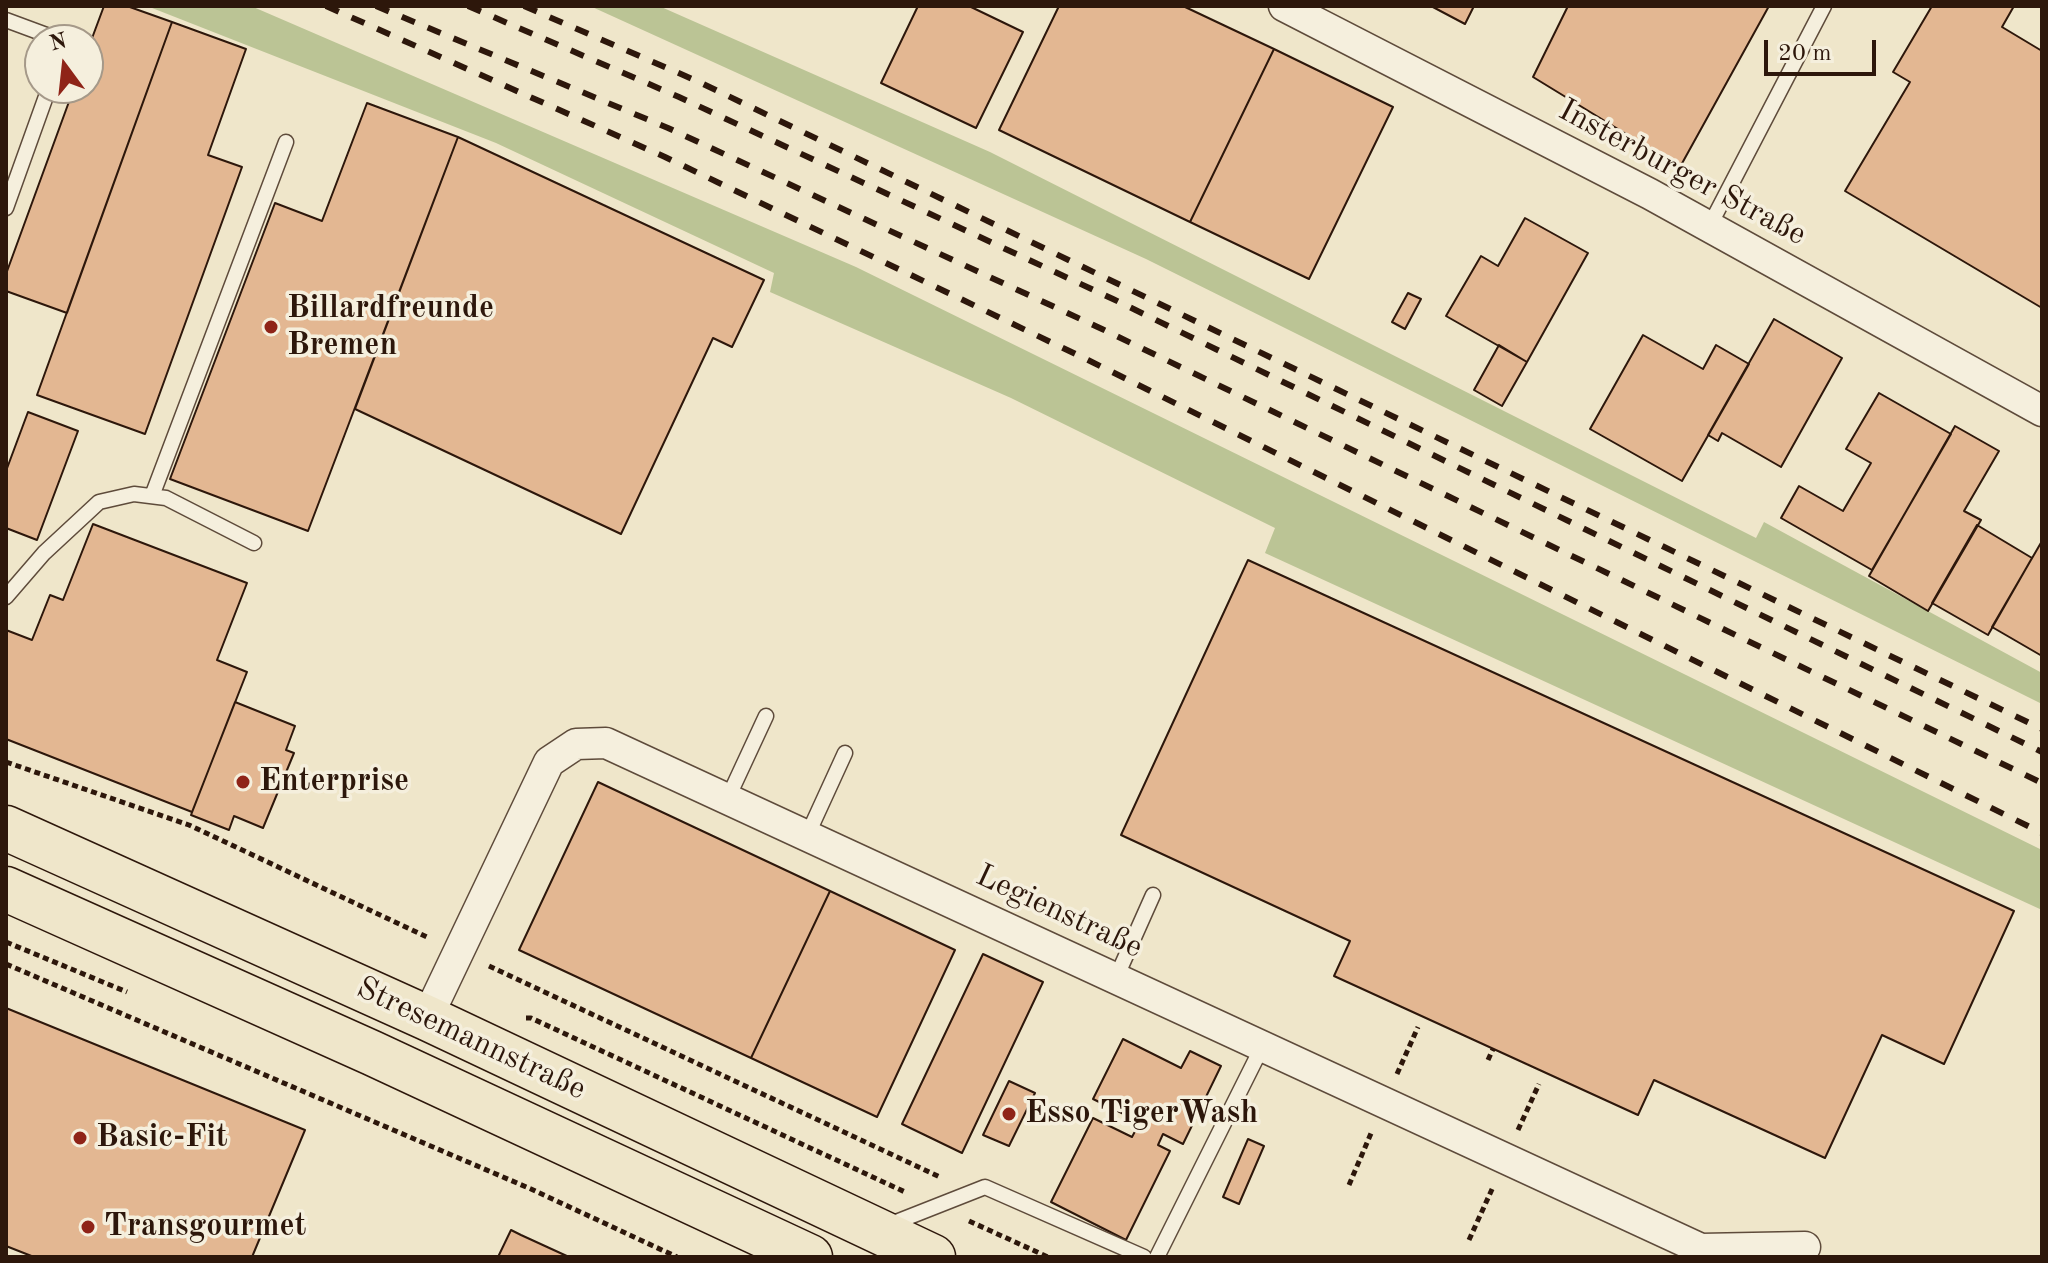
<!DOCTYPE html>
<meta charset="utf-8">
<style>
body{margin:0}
#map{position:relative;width:2048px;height:1263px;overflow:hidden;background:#efe6ca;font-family:"Old Standard TT",serif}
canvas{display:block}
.frame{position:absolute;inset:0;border:8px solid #2d170b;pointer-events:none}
.north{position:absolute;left:24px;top:24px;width:80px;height:80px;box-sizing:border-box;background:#f5efdd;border:2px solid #a59989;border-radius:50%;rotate:345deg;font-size:22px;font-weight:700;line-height:32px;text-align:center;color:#2d170b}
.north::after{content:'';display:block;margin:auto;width:28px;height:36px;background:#8f2418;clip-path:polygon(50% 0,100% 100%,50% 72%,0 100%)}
.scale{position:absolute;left:1764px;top:40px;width:112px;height:36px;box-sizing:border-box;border:4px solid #2d170b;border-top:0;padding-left:10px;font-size:24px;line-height:28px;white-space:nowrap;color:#2d170b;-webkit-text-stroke:6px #f5efdd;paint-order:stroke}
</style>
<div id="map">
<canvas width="2048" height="1263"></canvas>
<div class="frame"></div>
<div class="north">N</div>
<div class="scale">20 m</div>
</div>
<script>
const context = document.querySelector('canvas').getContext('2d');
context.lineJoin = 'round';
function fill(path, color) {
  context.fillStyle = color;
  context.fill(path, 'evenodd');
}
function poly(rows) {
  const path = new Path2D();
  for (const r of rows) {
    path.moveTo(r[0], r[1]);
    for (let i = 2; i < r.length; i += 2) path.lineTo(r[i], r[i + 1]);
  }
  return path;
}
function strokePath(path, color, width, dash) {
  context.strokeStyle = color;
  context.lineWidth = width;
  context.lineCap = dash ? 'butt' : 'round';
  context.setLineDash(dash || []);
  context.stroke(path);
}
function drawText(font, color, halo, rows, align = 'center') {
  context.font = font + ' "Old Standard TT",serif';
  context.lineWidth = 7;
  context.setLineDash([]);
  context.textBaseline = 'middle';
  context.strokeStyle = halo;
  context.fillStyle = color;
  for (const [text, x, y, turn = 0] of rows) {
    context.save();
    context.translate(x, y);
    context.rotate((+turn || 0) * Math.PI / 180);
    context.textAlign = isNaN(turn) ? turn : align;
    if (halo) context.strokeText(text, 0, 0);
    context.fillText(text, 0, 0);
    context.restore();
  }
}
const green = poly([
 [147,6,251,6,856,267,2042,850,2042,910,1265,553,1275,528,1011,398,770,292,774,273,496,143],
 [590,6,659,6,990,152,1756,538,1764,522,2042,673,2042,704,1146,259]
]);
const building = poly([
 [104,6,127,6,172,22,67,313,6,291,6,274,74,88,88,88,88,49,104,6],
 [918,6,969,6,1023,32,976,128,881,83,918,6],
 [1059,6,1183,6,1274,49,1190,222,999,130,1059,6],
 [1431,6,1474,6,1465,24,1431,6],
 [1568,6,1769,6,1680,167,1533,77,1568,6],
 [1932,6,2014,6,2002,27,2042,51,2042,308,1845,191,1910,82,1893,72,1932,6],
 [172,22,246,49,208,155,242,167,145,434,37,395,172,22],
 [1274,49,1393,107,1309,279,1190,222,1274,49],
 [367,103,458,137,308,531,170,479,275,203,322,221,367,103],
 [458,137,764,280,732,347,713,338,621,534,355,409,458,137],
 [1525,218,1588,253,1527,362,1446,316,1481,256,1498,266,1525,218],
 [1408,293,1421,299,1405,329,1392,322,1408,293],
 [1774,319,1842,358,1781,467,1722,433,1718,441,1708,435,1774,319],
 [1643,335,1703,369,1716,345,1749,364,1682,481,1590,429,1643,335],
 [1499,345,1527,362,1502,406,1474,390,1499,345],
 [1879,393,1951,434,1872,570,1781,518,1799,486,1843,511,1871,463,1846,449,1879,393],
 [28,412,78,431,37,540,6,528,6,471,28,412],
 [1955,426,1999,451,1964,511,1981,520,1928,611,1869,576,1955,426],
 [93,524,247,583,217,660,247,672,192,812,6,739,6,630,32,640,50,595,63,600,93,524],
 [1977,525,2032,558,1988,635,1932,603,1977,525],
 [2042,541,2042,656,1992,627,2042,541],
 [1248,560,2014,911,1944,1064,1882,1035,1825,1158,1654,1080,1638,1115,1334,976,1350,941,1121,835,1248,560],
 [235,702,295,726,286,750,294,753,263,828,234,816,229,830,191,815,235,702],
 [598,782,830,891,751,1058,519,950,598,782],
 [830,891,955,950,877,1117,751,1058,830,891],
 [983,954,1043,982,962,1153,902,1124,983,954],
 [6,1008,305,1130,252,1257,34,1257,6,1246,6,1008],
 [1123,1039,1181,1068,1190,1051,1221,1066,1183,1144,1163,1134,1158,1145,1170,1151,1126,1240,1051,1202,1093,1118,1132,1137,1140,1122,1093,1099,1123,1039],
 [1009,1081,1035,1093,1009,1146,983,1135,1009,1081],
 [1248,1139,1264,1146,1239,1204,1223,1197,1248,1139],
 [511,1230,521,1235,569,1257,498,1257,511,1230]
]);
const path = poly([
 [6,762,189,825,429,938],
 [6,942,127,992],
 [6,964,531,1189,677,1257],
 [489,966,940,1177],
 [526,1018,531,1018,905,1192],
 [1488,1060,1493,1049],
 [1397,1074,1418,1027],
 [1518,1130,1539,1084],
 [1349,1185,1372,1131],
 [969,1221,1048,1257],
 [1469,1240,1493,1187]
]);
const lane = poly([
 [6,20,60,40],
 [6,208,49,88],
 [1709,227,1824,6],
 [152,496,286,142],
 [6,597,44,553,99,502,134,494,166,498,254,543],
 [727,800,766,716],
 [807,836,845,753],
 [1116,978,1153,895],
 [886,1226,985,1187,1144,1257],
 [1157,1257,1263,1045]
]);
const street = poly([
 [1284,6,1650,194,2042,411],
 [427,1018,549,762,576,744,606,743,1701,1249,1805,1247]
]);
const primary = poly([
 [6,828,427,1018,933,1257],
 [6,889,372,1053,810,1257]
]);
const rail = poly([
 [326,6,665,157,1088,360,2042,833],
 [376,6,668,128,1102,329,2042,783],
 [468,6,679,97,1113,299,2042,752],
 [524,6,697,81,2042,729]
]);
const markers = [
 [271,327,8,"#8f2418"],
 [243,782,8,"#8f2418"],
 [1009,1114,8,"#8f2418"],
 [80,1138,8,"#8f2418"],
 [88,1227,8,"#8f2418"]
];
const streetNames = [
 ["Insterburger Straße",1682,173,28],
 ["Legienstraße",1059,912,25],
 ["Stresemannstraße",471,1039,25]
];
const poiNames = [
 ["Billardfreunde",287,309],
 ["Bremen",287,346],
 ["Enterprise",259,782],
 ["Esso TigerWash",1025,1114],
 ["Basic-Fit",96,1138],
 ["Transgourmet",104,1227]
];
fill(green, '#bbc495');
fill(building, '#e3b792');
strokePath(building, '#2d170b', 2);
strokePath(lane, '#5e4b3b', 17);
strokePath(street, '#5e4b3b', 33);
strokePath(primary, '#2d170b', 47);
strokePath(path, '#2d170b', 5, [6, 4]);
strokePath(lane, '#f5efdd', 14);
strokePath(street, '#f5efdd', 30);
strokePath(primary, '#efe6ca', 44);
strokePath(rail, '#2d170b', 6, [14, 14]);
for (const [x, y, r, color] of markers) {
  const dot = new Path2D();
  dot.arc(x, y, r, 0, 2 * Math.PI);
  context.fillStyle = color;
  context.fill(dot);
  strokePath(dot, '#f5efdd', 3);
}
drawText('32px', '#2d170b', '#f5efdd', streetNames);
drawText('bold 32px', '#2d170b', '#f5efdd', poiNames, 'left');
</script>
